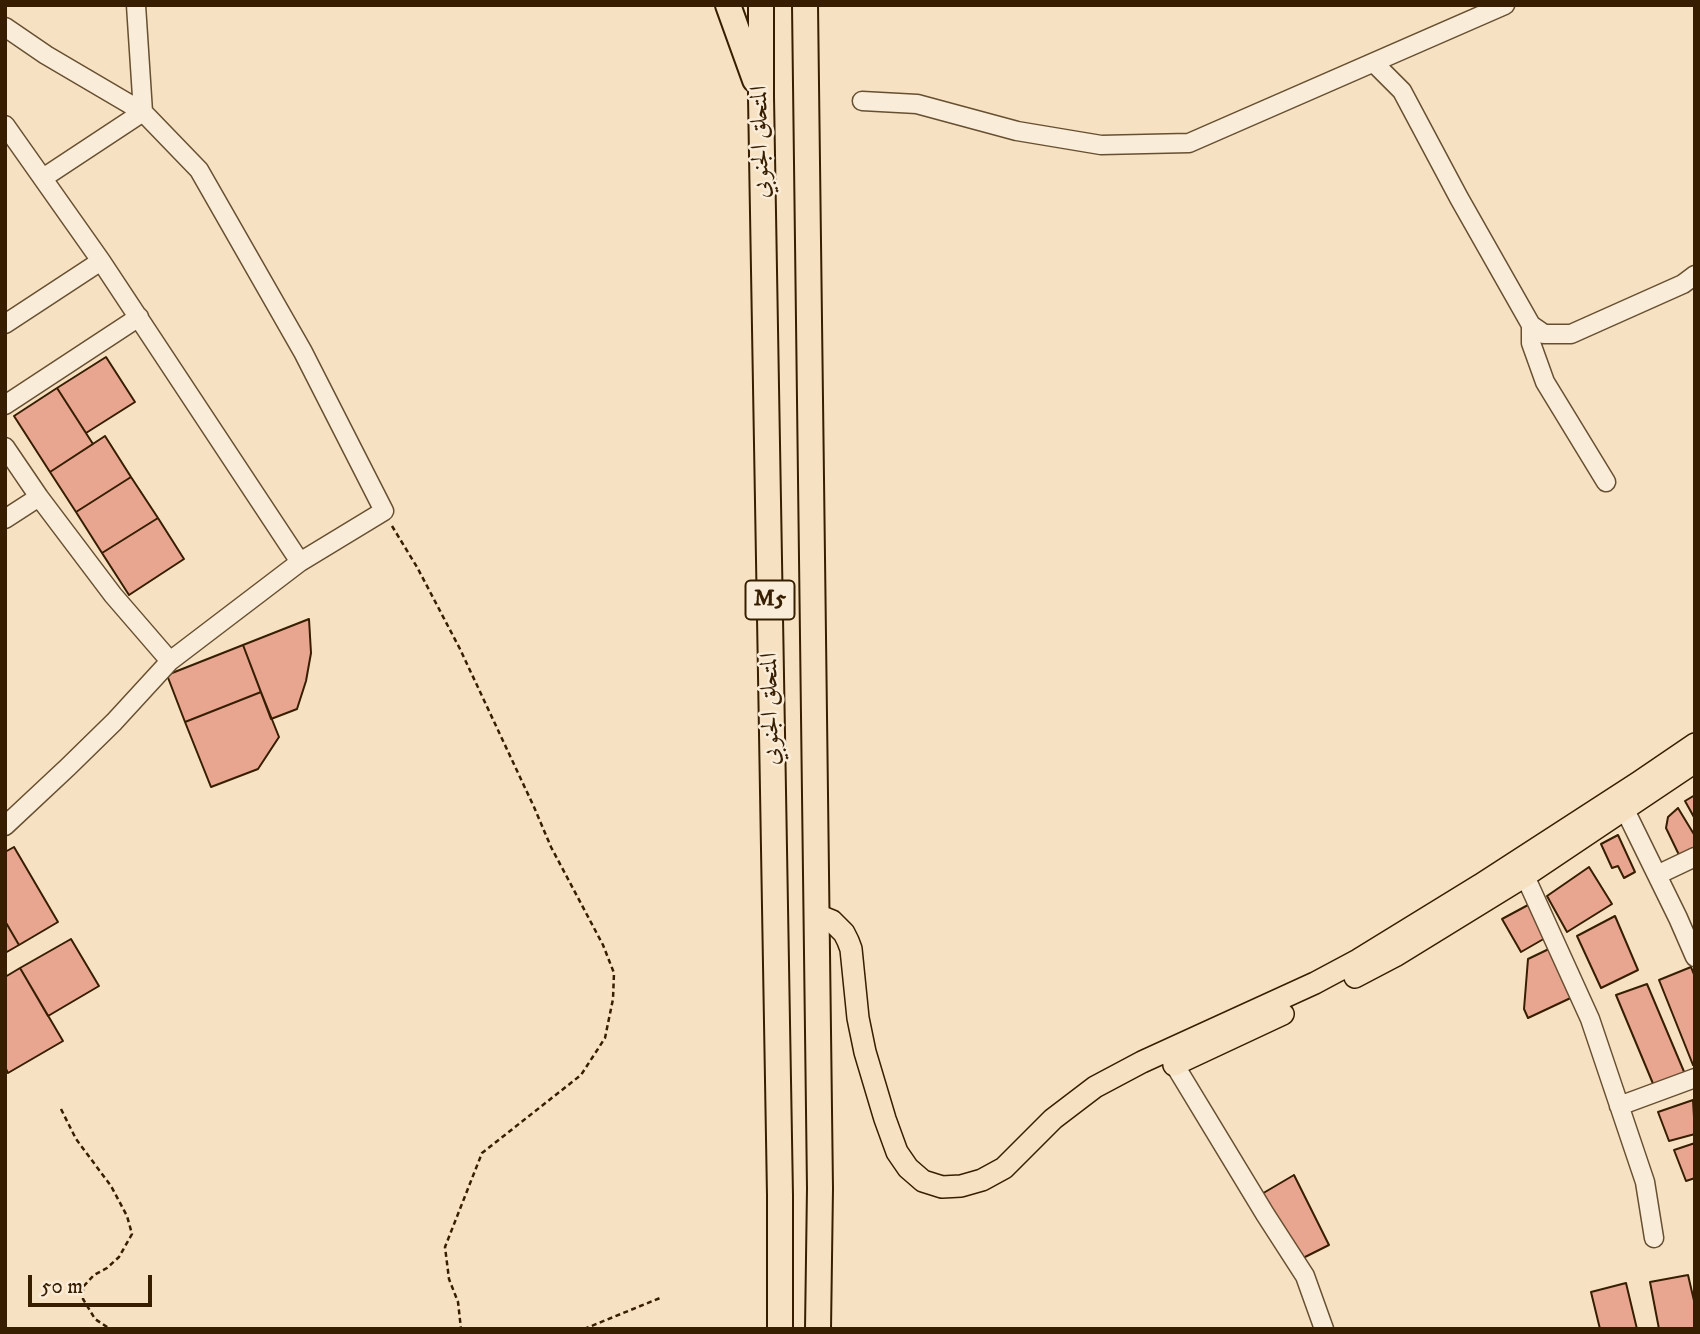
<!DOCTYPE html>
<meta charset="utf-8">
<style>
body{margin:0}
#map{position:relative;width:1700px;height:1334px;overflow:hidden;background:#f6e2c3;font-family:"IM FELL DW Pica",serif}
canvas{display:block}
.frame{position:absolute;inset:0;border:7px solid #371e00;pointer-events:none}
.scale{position:absolute;left:28px;top:1275px;width:124px;height:32px;box-sizing:border-box;border:4px solid #371e00;border-top:0;padding-left:9px;font-size:21px;line-height:24px;white-space:nowrap;color:#371e00;-webkit-text-stroke:5px #f9ecd8;paint-order:stroke}
</style>
<div id="map">
<canvas width="1700" height="1334"></canvas>
<div class="frame"></div>
<div class="scale">50 m</div>
</div>
<script>
const context = document.querySelector('canvas').getContext('2d');
context.lineJoin = 'round';
function fill(path, color) {
  context.fillStyle = color;
  context.fill(path, 'evenodd');
}
function poly(rows) {
  const path = new Path2D();
  for (const r of rows) {
    path.moveTo(r[0], r[1]);
    for (let i = 2; i < r.length; i += 2) path.lineTo(r[i], r[i + 1]);
  }
  return path;
}
function strokePath(path, color, width, dash) {
  context.strokeStyle = color;
  context.lineWidth = width;
  context.lineCap = dash ? 'butt' : 'round';
  context.setLineDash(dash || []);
  context.stroke(path);
}
function drawText(font, color, halo, rows, align = 'center') {
  context.font = font + ' "IM FELL DW Pica",Amiri,serif';
  context.lineWidth = 5;
  context.setLineDash([]);
  context.textBaseline = 'middle';
  context.strokeStyle = halo;
  context.fillStyle = color;
  for (const [text, x, y, turn = 0] of rows) {
    context.save();
    context.translate(x, y);
    context.rotate((+turn || 0) * Math.PI / 180);
    context.textAlign = isNaN(turn) ? turn : align;
    if (halo) context.strokeText(text, 0, 0);
    context.fillText(text, 0, 0);
    context.restore();
  }
}
const building = poly([
 [106,357,135,402,86,433,57,388,106,357],
 [57,388,93,444,50,472,14,416,57,388],
 [105,436,131,477,76,512,50,472,105,436],
 [131,477,158,518,102,553,76,512,131,477],
 [158,518,184,559,129,595,102,553,158,518],
 [309,619,311,653,306,681,297,709,271,719,243,645,309,619],
 [243,645,261,692,185,722,167,675,243,645],
 [261,692,279,737,258,769,211,787,185,722,261,692],
 [1695,795,1695,819,1685,801,1695,795],
 [1678,808,1695,836,1695,848,1680,857,1666,828,1668,817,1678,808],
 [1618,835,1635,872,1624,878,1618,866,1612,868,1601,844,1618,835],
 [14,847,58,922,19,945,5,921,5,852,14,847],
 [1589,867,1612,904,1567,932,1547,896,1589,867],
 [1528,905,1547,937,1521,952,1502,919,1528,905],
 [1615,916,1638,970,1601,988,1577,936,1615,916],
 [5,921,19,945,5,953,5,921],
 [71,939,99,986,48,1016,20,968,71,939],
 [1553,947,1577,995,1528,1018,1524,1009,1528,959,1553,947],
 [1691,967,1695,977,1695,1064,1693,1065,1659,980,1691,967],
 [20,968,63,1041,8,1073,5,1067,5,977,20,968],
 [1647,984,1685,1074,1654,1086,1616,995,1647,984],
 [1693,1100,1695,1134,1669,1141,1658,1112,1693,1100],
 [1695,1143,1695,1178,1686,1181,1674,1150,1695,1143],
 [1294,1175,1329,1245,1301,1259,1260,1195,1294,1175],
 [1688,1275,1695,1305,1695,1329,1659,1329,1650,1282,1688,1275],
 [1626,1283,1637,1329,1600,1329,1591,1292,1626,1283]
]);
const path = poly([
 [392,526,417,567,460,649,534,807,551,847,603,945,614,973,613,999,605,1038,581,1075,482,1153,445,1247,449,1279,458,1302,461,1329],
 [61,1109,76,1139,111,1186,127,1216,132,1234,119,1257,107,1268,94,1275,83,1287,83,1299,95,1319,110,1329],
 [584,1329,660,1298]
]);
const minor = poly([
 [5,27,46,55,143,112,199,170,303,352,384,511,300,562,170,661,114,722,68,767,5,826],
 [1374,63,1402,91,1459,198,1531,325,1544,334,1571,334,1683,284,1695,275],
 [862,101,917,104,1017,131,1101,145,1189,143,1505,5],
 [5,125,101,261,300,562],
 [43,178,143,112,136,5],
 [5,324,101,261],
 [1531,325,1531,343,1545,382,1606,482],
 [5,405,139,317],
 [5,447,39,497,113,595,170,661],
 [5,519,39,497],
 [1625,810,1678,918,1695,957],
 [1657,875,1695,857],
 [1525,876,1590,1019,1645,1182,1654,1238],
 [1168,1054,1265,1214,1305,1276,1324,1329],
 [1619,1106,1695,1078]
]);
const major = poly([
 [817,915,832,921,844,933,848,941,851,949,858,1018,865,1052,885,1119,897,1152,908,1168,923,1181,942,1187,961,1186,982,1180,1004,1168,1053,1119,1095,1087,1142,1062,1315,983,1358,960,1480,885,1639,782,1695,744],
 [1355,977,1395,956,1525,876,1695,762],
 [1174,1065,1283,1014]
]);
const highway = poly([
 [728,5,755,80],
 [761,5,761,97,780,1195,780,1329],
 [805,5,820,1188,818,1329]
]);
const shields = [
 [770,600,49]
];
const shieldNames = [
 ["M5",770,600]
];
const streetNames = [
 ["المتحلق الجنوبي",762,142,-91],
 ["المتحلق الجنوبي",772,709,-91]
];
fill(building, '#e8a691');
strokePath(building, '#371e00', 2);
strokePath(minor, '#674f31', 21);
strokePath(major, '#371e00', 24);
strokePath(highway, '#371e00', 28);
strokePath(path, '#371e00', 2.5, [5, 3.5]);
strokePath(minor, '#f9ecd8', 18);
strokePath(major, '#f6e2c3', 21);
strokePath(highway, '#f6e2c3', 24);
for (const [x, y, w] of shields) {
  const box = new Path2D();
  box.roundRect(x - w / 2, y - 19.5, w, 39, 5);
  context.fillStyle = '#f9ecd8';
  context.fill(box);
  strokePath(box, '#371e00', 2);
}
drawText('bold 23px', '#371e00', null, shieldNames);
drawText('24px', '#371e00', '#f9ecd8', streetNames);
</script>
